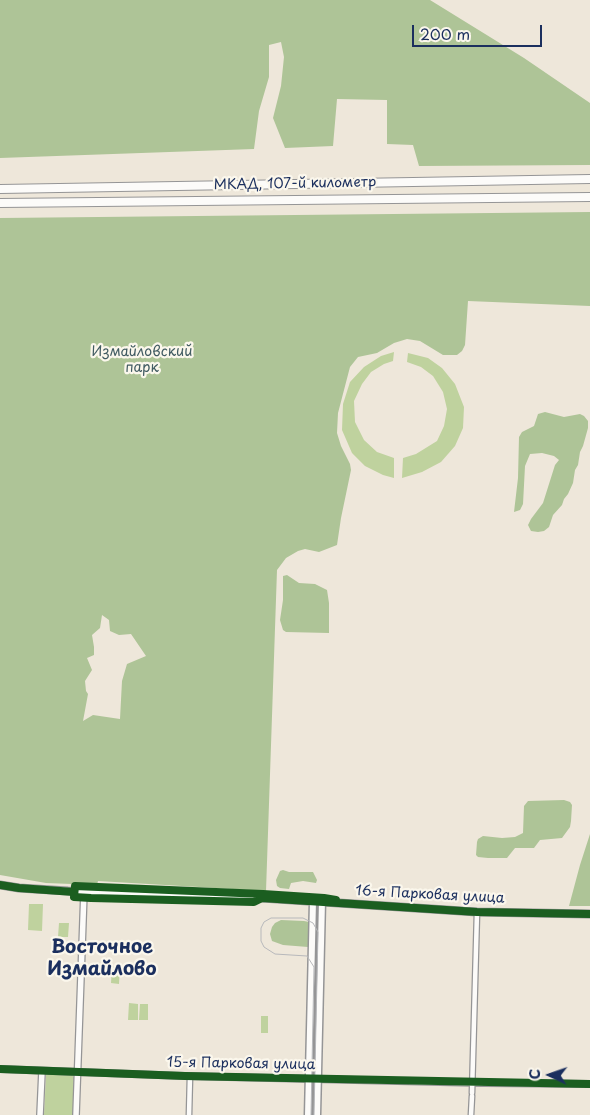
<!DOCTYPE html>
<meta charset="utf-8">
<style>
body{margin:0}
#map{position:relative;width:590px;height:1115px;overflow:hidden;background:#eee7da;font-family:"Playpen Sans",sans-serif}
canvas{display:block}
.north{position:absolute;left:525px;top:1050px;width:50px;height:50px;-webkit-text-stroke:4px #fbf7ec;paint-order:stroke;rotate:273deg;font-size:14px;font-weight:700;line-height:20px;text-align:center;color:#1b2f5e}
.north::after{content:'';display:block;margin:auto;width:18px;height:22px;background:#1b2f5e;clip-path:polygon(50% 0,100% 100%,50% 72%,0 100%)}
.scale{position:absolute;left:412px;top:25px;width:130px;height:22px;box-sizing:border-box;border:2px solid #1b2f5e;border-top:0;padding-left:6px;font-size:15px;line-height:18px;white-space:nowrap;color:#1b2f5e;-webkit-text-stroke:4px #fbf7ec;paint-order:stroke}
</style>
<div id="map">
<canvas width="590" height="1115"></canvas>
<div class="north">С</div>
<div class="scale">200 m</div>
</div>
<script>
const context = document.querySelector('canvas').getContext('2d');
context.lineJoin = 'round';
function fill(path, color) {
  context.fillStyle = color;
  context.fill(path, 'evenodd');
}
function poly(rows) {
  const path = new Path2D();
  for (const r of rows) {
    path.moveTo(r[0], r[1]);
    for (let i = 2; i < r.length; i += 2) path.lineTo(r[i], r[i + 1]);
  }
  return path;
}
function strokePath(path, color, width, dash) {
  context.strokeStyle = color;
  context.lineWidth = width;
  context.lineCap = dash ? 'butt' : 'round';
  context.setLineDash(dash || []);
  context.stroke(path);
}
function drawText(font, color, halo, rows, align = 'center') {
  context.font = font + ' "Playpen Sans",sans-serif';
  context.lineWidth = 4.5;
  context.setLineDash([]);
  context.textBaseline = 'middle';
  context.strokeStyle = halo;
  context.fillStyle = color;
  for (const [text, x, y, turn = 0] of rows) {
    context.save();
    context.translate(x, y);
    context.rotate((+turn || 0) * Math.PI / 180);
    context.textAlign = isNaN(turn) ? turn : align;
    if (halo) context.strokeText(text, 0, 0);
    context.fillText(text, 0, 0);
    context.restore();
  }
}
const green = poly([
 [394,352,393,361,384,364,371,372,362,384,354,401,355,422,364,440,377,452,394,458,394,478,383,475,365,466,352,453,342,430,343,404,350,382,364,367,381,356],
 [408,353,428,358,442,368,455,384,464,407,463,428,455,446,441,462,422,472,402,478,403,458,416,454,437,441,444,426,447,409,443,392,433,376,421,367,407,362],
 [29,904,43,904,42,931,28,930],
 [59,923,69,923,68,937,58,937],
 [114,966,120,966,119,984,111,983,112,968],
 [129,1003,138,1004,138,1020,128,1020],
 [140,1004,148,1004,148,1020,139,1020],
 [261,1016,268,1016,268,1033,261,1033],
 [46,1075,72,1075,74,1077,73,1115,44,1115]
]);
const forest = poly([
 [0,0,430,0,524,58,590,103,590,165,419,166,413,145,387,144,387,100,337,99,333,146,285,148,273,118,281,86,284,57,281,42,269,45,269,77,259,111,254,149,0,158],
 [590,212,590,306,468,301,465,345,462,351,457,355,443,355,420,341,407,339,394,343,377,353,358,357,350,367,338,413,337,433,341,446,350,464,351,470,341,518,337,545,319,552,305,549,298,551,286,558,277,570,266,891,98,881,97,885,46,883,0,875,0,218],
 [102,615,109,620,110,631,119,635,131,634,146,656,127,664,122,681,120,719,93,715,83,721,88,694,86,691,85,681,92,670,87,658,94,655,94,647,92,635,100,628],
 [545,412,564,417,580,414,584,416,588,421,588,428,583,446,580,452,578,465,575,470,573,483,568,494,564,499,562,505,553,515,549,527,544,531,538,532,531,531,528,525,531,519,543,503,555,465,559,460,554,456,542,453,530,454,525,466,523,504,520,510,514,512,518,478,519,437,522,432,534,426,538,414],
 [287,575,299,583,315,584,327,590,329,603,329,633,286,632,283,630,280,620,283,600,283,576],
 [564,800,570,802,572,805,571,821,570,827,562,838,540,840,534,848,515,848,507,858,488,858,478,857,476,855,477,842,478,839,483,836,502,838,515,837,523,833,524,806,528,801],
 [590,834,590,906,569,906,580,865],
 [283,870,289,872,313,872,317,880,316,883,303,881,291,883,289,889,280,888,277,886,276,880,280,871],
 [281,920,304,921,309,922,308,947,283,945,272,941,270,934,272,927,275,923]
]);
const minor = poly([
 [472,1093,477,912],
 [189,1115,190,1076],
 [471,1115,472,1096]
]);
const tertiary = poly([
 [0,1069,185,1076,482,1083],
 [485,1083,590,1084],
 [40,1115,42,1071],
 [76,1115,84,892]
]);
const secondary = poly([
 [0,885,19,888,68,891,262,898,477,912,590,914],
 [308,1115,313,901],
 [317,1115,322,901]
]);
const trunk = poly([
 [0,189,590,179],
 [0,203,590,197]
]);
const tram = poly([
 [311,1115,314,967,307,956,275,954,264,947,261,941,261,928,264,922,271,918,303,918,313,923,318,932,314,1115]
]);
const cycleway = poly([
 [0,885,19,888,74,892],
 [336,902,336,900,324,898,263,894,75,886,74,897,91,898,254,902,262,898,477,912,590,914],
 [0,1069,185,1076,590,1084]
]);
const streetNames = [
 ["МКАД, 107-й километр",295,184,-1],
 ["16-я Парковая улица",430,895,3],
 ["15-я Парковая улица",241,1064,1]
];
const parkNames = [
 ["Измайловский",142,352],
 ["парк",142,368]
];
const districtNames = [
 ["Восточное",102,948],
 ["Измайлово",102,970]
];
fill(green, '#bfd29e');
fill(forest, '#aec497');
strokePath(minor, '#959596', 7);
strokePath(tertiary, '#959596', 8);
strokePath(secondary, '#959596', 9);
strokePath(trunk, '#959596', 10);
strokePath(minor, '#fcfbf9', 4.5);
strokePath(tertiary, '#fcfbf9', 5.5);
strokePath(secondary, '#fcfbf9', 6);
strokePath(trunk, '#fcfbf9', 8);
strokePath(tram, '#b7b8bb', 1);
strokePath(cycleway, '#1b5e20', 8);
drawText('14px', '#1b2f5e', '#fbf7ec', streetNames);
drawText('14px', '#415b62', '#fbf7ec', parkNames);
drawText('bold 19px', '#1b2f5e', '#fbf7ec', districtNames);
</script>
